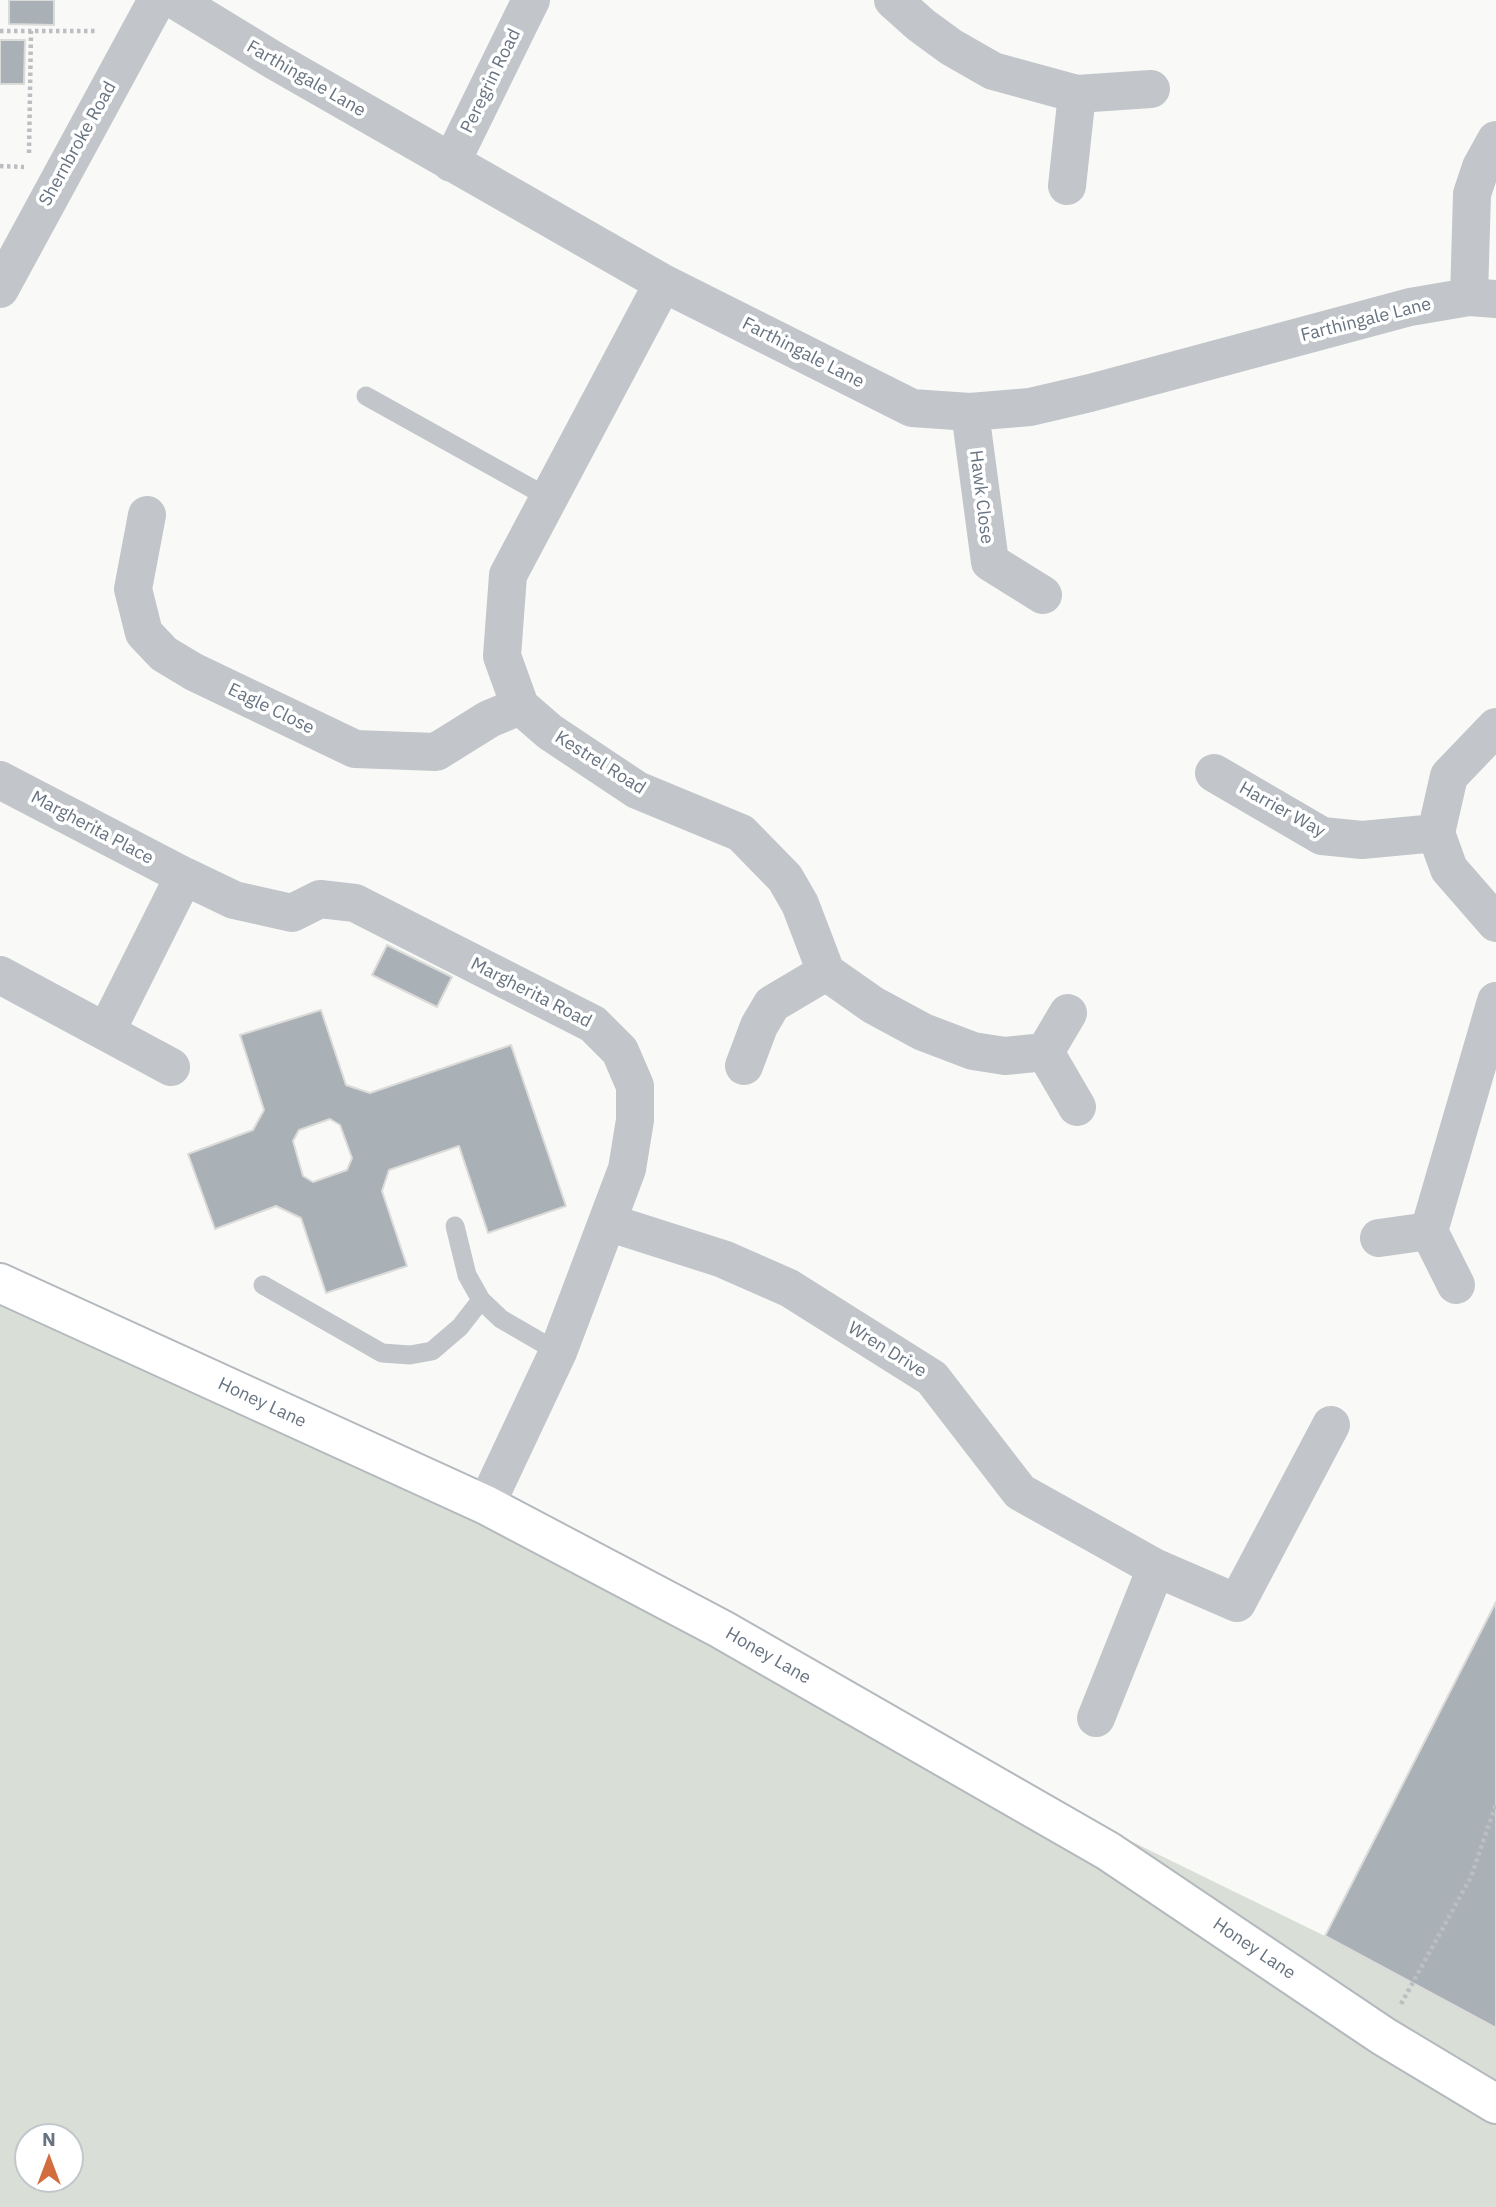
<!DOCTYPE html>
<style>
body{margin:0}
#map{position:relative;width:1496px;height:2207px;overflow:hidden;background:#f9faf8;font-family:"IBM Plex Sans",sans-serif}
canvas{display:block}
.north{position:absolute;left:14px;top:2123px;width:70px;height:70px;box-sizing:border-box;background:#fff;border:2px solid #c2c7cc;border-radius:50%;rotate:0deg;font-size:19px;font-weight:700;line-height:28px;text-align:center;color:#677380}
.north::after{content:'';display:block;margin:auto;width:24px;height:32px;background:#d26d40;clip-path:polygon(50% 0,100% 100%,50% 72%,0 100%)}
</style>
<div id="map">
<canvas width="1496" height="2207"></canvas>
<div class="north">N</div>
</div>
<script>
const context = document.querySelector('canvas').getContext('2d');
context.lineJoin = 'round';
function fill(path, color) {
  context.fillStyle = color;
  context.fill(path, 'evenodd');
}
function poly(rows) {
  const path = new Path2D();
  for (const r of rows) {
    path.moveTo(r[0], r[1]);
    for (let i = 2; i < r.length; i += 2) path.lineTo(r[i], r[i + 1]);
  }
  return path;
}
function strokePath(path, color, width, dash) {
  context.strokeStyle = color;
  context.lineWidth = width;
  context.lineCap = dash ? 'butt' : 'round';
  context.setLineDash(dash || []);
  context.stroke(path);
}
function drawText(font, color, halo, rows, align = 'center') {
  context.font = font + ' "IBM Plex Sans",sans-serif';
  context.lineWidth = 7;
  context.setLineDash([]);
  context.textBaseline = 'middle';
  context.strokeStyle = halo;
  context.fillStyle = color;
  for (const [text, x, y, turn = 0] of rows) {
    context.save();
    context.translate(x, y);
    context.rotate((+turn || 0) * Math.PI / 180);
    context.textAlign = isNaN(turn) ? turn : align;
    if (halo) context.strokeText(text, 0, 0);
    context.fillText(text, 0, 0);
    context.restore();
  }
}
const green = poly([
 [0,1288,1325,1936,1496,2024,1496,2207,0,2207],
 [28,2137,70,2137,70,2179,28,2179]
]);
const building = poly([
 [9,0,54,0,54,25,9,24,9,0],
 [0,40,25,40,24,84,0,84,0,40],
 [387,945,452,977,437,1007,372,975,387,945],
 [321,1010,346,1085,370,1093,511,1045,566,1206,488,1233,459,1146,389,1170,382,1191,407,1266,326,1293,301,1218,276,1206,215,1229,188,1154,253,1130,264,1110,240,1035,321,1010],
 [330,1119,340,1125,352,1158,347,1170,313,1182,303,1176,293,1141,299,1130,330,1119],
 [1496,1602,1496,2028,1325,1936,1496,1602]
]);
const path = poly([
 [0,31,97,31],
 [29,153,31,31],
 [0,166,24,167],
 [1401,2004,1471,1877,1496,1804]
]);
const lane = poly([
 [366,396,549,498],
 [455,1226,467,1275,481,1300,501,1319,558,1352],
 [263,1285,382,1353,410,1355,432,1351,460,1327,481,1300]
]);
const street = poly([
 [175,0,275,61,663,283,912,408,970,412,1030,407,1090,393,1410,307,1469,297,1496,299],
 [893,0,921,25,951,47,993,71,1077,94,1151,89],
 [451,163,531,0],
 [1067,186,1077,94],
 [663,283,508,575,502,656,520,706,550,732,637,790,741,833,785,878,800,904,826,972,873,1005,923,1032,973,1051,1005,1056,1045,1052],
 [0,289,157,0],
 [1469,297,1472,194,1481,167,1496,140],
 [970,412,990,562,1043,595],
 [147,515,133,589,144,633,164,654,194,672,355,749,436,752,489,719,520,706],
 [1496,727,1449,776,1436,833,1449,869,1496,923],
 [1214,773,1322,836,1362,840,1436,833],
 [0,780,184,876,234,900,292,913,320,899,355,903,593,1024,620,1051,635,1086,635,1120,627,1169,558,1352,486,1505],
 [0,975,171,1067],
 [1068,1013,1045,1052,1077,1107],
 [106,1032,184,876],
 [744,1066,759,1026,772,1004,826,972],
 [607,1222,723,1259,789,1288,932,1378,1020,1492,1156,1568,1237,1603,1331,1425],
 [1429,1231,1496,1001],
 [1379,1238,1429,1231,1456,1285],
 [1096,1718,1156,1568]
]);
const secondary = poly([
 [0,1283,486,1505,721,1629,1108,1851,1383,2036,1496,2104]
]);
const streetNames = [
 ["Farthingale Lane",306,79,30],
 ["Peregrin Road",491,81,-64],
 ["Shernbroke Road",78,144,-61],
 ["Farthingale Lane",1366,320,-14],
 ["Farthingale Lane",803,353,27],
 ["Hawk Close",981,497,83],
 ["Eagle Close",271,709,26],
 ["Kestrel Road",600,763,32],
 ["Harrier Way",1282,810,29],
 ["Margherita Place",92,828,28],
 ["Margherita Road",531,993,27],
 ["Wren Drive",887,1350,32],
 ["Honey Lane",262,1403,25],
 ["Honey Lane",768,1656,30],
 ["Honey Lane",1254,1949,34]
];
fill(green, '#d9ded7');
fill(building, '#a9b0b6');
strokePath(building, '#dbdcda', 2);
strokePath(secondary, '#b4b9be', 42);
strokePath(path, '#bcbec1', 4.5, [3.5, 3.5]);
strokePath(lane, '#c2c5c9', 19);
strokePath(street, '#c2c5c9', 38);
strokePath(secondary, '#fff', 38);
drawText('18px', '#677380', '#fff', streetNames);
</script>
